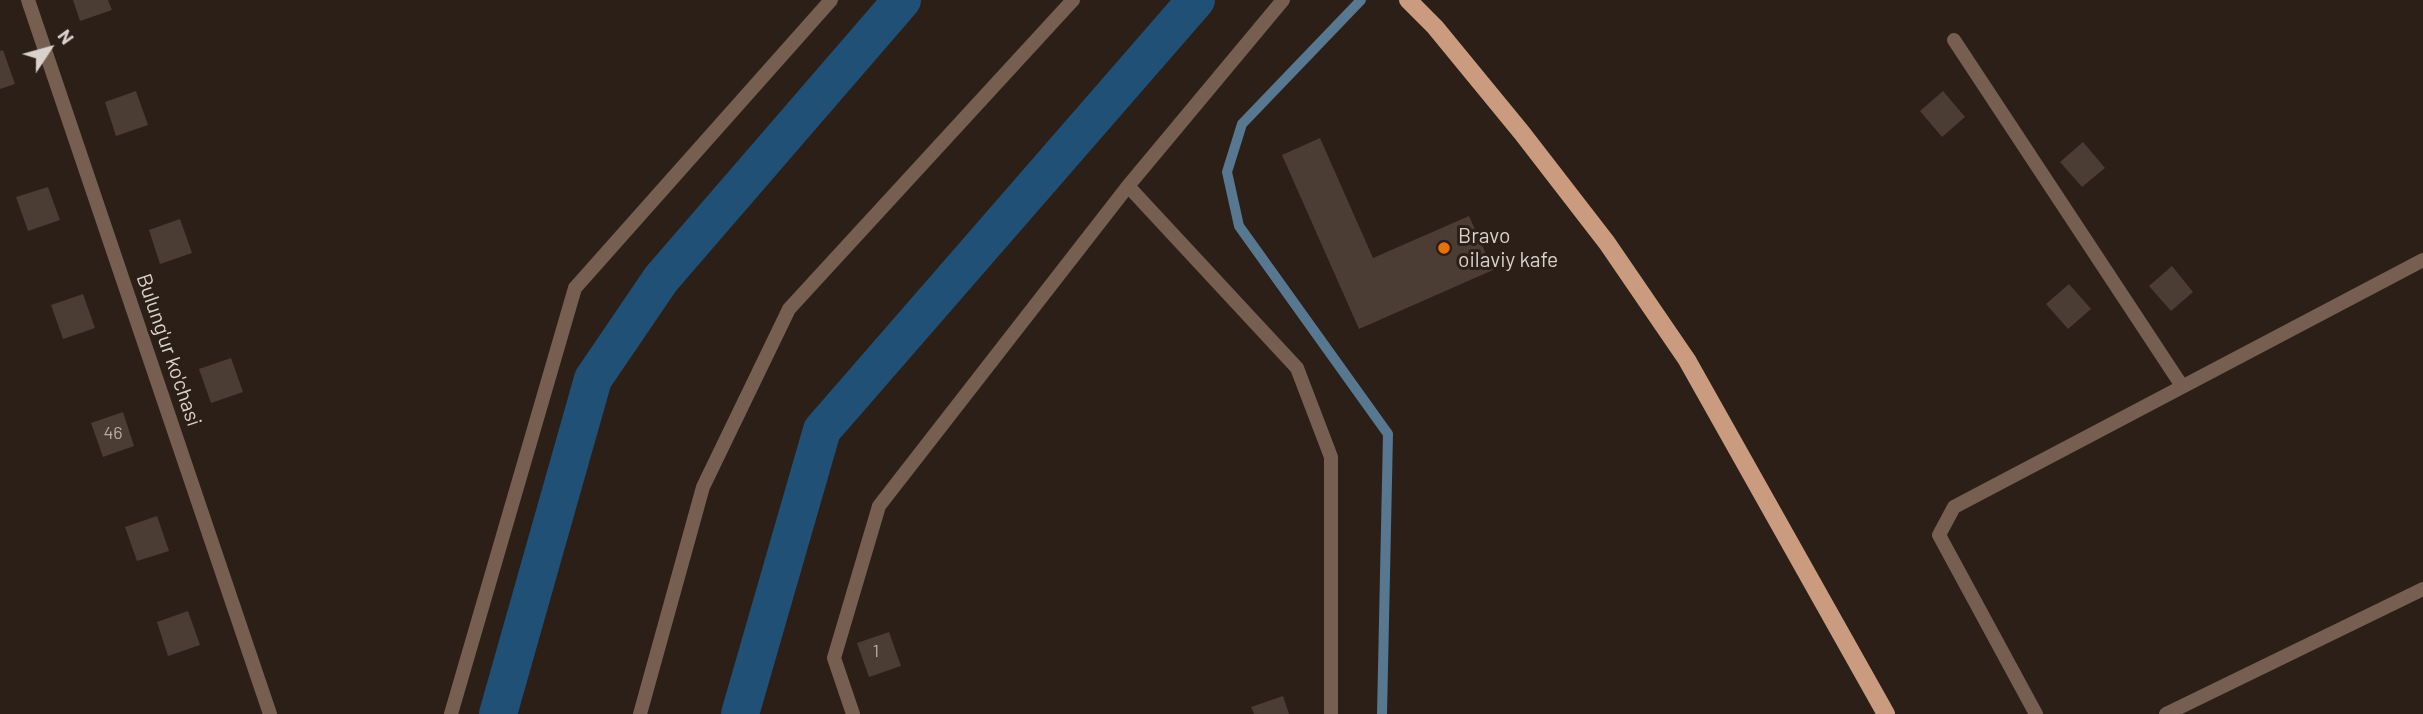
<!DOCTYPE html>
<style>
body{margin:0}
#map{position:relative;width:2423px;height:714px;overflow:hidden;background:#2c1f17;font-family:Barlow,sans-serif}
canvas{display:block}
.north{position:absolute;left:14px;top:14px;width:70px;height:70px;-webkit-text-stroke:5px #2c1f17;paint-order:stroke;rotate:54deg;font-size:19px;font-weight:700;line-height:28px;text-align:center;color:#dad1cb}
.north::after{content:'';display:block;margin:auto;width:24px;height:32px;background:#dad1cb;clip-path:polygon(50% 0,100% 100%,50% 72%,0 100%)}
</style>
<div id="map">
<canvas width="2423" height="714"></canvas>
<div class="north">N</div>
</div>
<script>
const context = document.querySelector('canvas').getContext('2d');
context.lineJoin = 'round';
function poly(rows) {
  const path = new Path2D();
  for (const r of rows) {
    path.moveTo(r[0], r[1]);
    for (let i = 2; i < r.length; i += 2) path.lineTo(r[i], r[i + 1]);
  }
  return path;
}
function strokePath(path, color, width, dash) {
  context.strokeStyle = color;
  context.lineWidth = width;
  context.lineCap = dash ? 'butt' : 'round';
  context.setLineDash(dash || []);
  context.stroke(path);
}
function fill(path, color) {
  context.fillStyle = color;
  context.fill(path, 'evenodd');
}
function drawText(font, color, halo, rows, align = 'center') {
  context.font = font + ' Barlow,sans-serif';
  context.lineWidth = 6;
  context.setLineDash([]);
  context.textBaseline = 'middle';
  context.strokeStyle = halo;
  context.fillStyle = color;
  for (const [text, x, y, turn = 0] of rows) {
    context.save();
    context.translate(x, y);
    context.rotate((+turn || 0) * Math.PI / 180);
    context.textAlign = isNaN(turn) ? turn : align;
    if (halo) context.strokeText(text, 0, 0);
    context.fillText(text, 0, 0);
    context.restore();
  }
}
const stream = poly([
 [1361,0,1242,124,1227,172,1239,226,1388,434,1382,714]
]);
const canal = poly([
 [498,714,593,379,661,279,902,0],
 [740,714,822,430,1196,0]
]);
const building = poly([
 [73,0,108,0,112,10,80,21],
 [3,50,15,84,0,89,0,51],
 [136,91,148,125,116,136,105,102],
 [1943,91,1965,117,1942,137,1920,111],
 [1320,138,1373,258,1469,216,1493,270,1359,329,1282,155],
 [2083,142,2105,168,2082,187,2060,162],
 [48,187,60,220,28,231,16,197],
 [180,219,192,253,160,264,149,230],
 [2172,266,2193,292,2171,311,2149,286],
 [2069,284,2091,309,2068,329,2046,304],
 [83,294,95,328,63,339,51,305],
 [231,358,243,392,211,403,199,369],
 [123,412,134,446,103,457,91,423],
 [157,516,169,551,137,561,125,527],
 [188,611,200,645,168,656,157,622],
 [889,632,901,666,869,677,857,643],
 [1283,696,1289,714,1254,714,1251,707]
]);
const service = poly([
 [1954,40,2182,386],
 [2166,714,2423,589]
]);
const minor = poly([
 [28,0,270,714],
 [1128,186,1297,368,1331,457,1331,714],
 [451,714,575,288,831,0],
 [640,714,703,487,789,309,1073,0],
 [853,714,834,658,879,506,1128,186,1283,0],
 [2036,714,1939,535,1954,507,2423,260]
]);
const primary = poly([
 [1408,0,1435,27,1522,133,1607,243,1687,360,1886,714]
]);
const markers = [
 [1444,248,7,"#e8710a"]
];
const numberNames = [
 ["46",113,433],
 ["1",876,651]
];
const poiNames = [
 ["Bravo",1458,236],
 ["oilaviy kafe",1458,260]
];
const streetNames = [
 ["Bulung'ur ko'chasi",169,350,71]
];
strokePath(stream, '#587790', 10);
strokePath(canal, '#205076', 38);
fill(building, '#4c3d34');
strokePath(service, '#765f51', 14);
strokePath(minor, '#765f51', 14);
strokePath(primary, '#cb9b7f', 18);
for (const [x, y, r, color] of markers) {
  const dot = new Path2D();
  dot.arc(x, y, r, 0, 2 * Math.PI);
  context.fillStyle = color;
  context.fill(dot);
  strokePath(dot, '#2c1f17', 2.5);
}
drawText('18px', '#b6aca5', null, numberNames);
drawText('21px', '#dad1cb', '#2c1f17', poiNames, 'left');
drawText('21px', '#dad1cb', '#2c1f17', streetNames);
</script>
